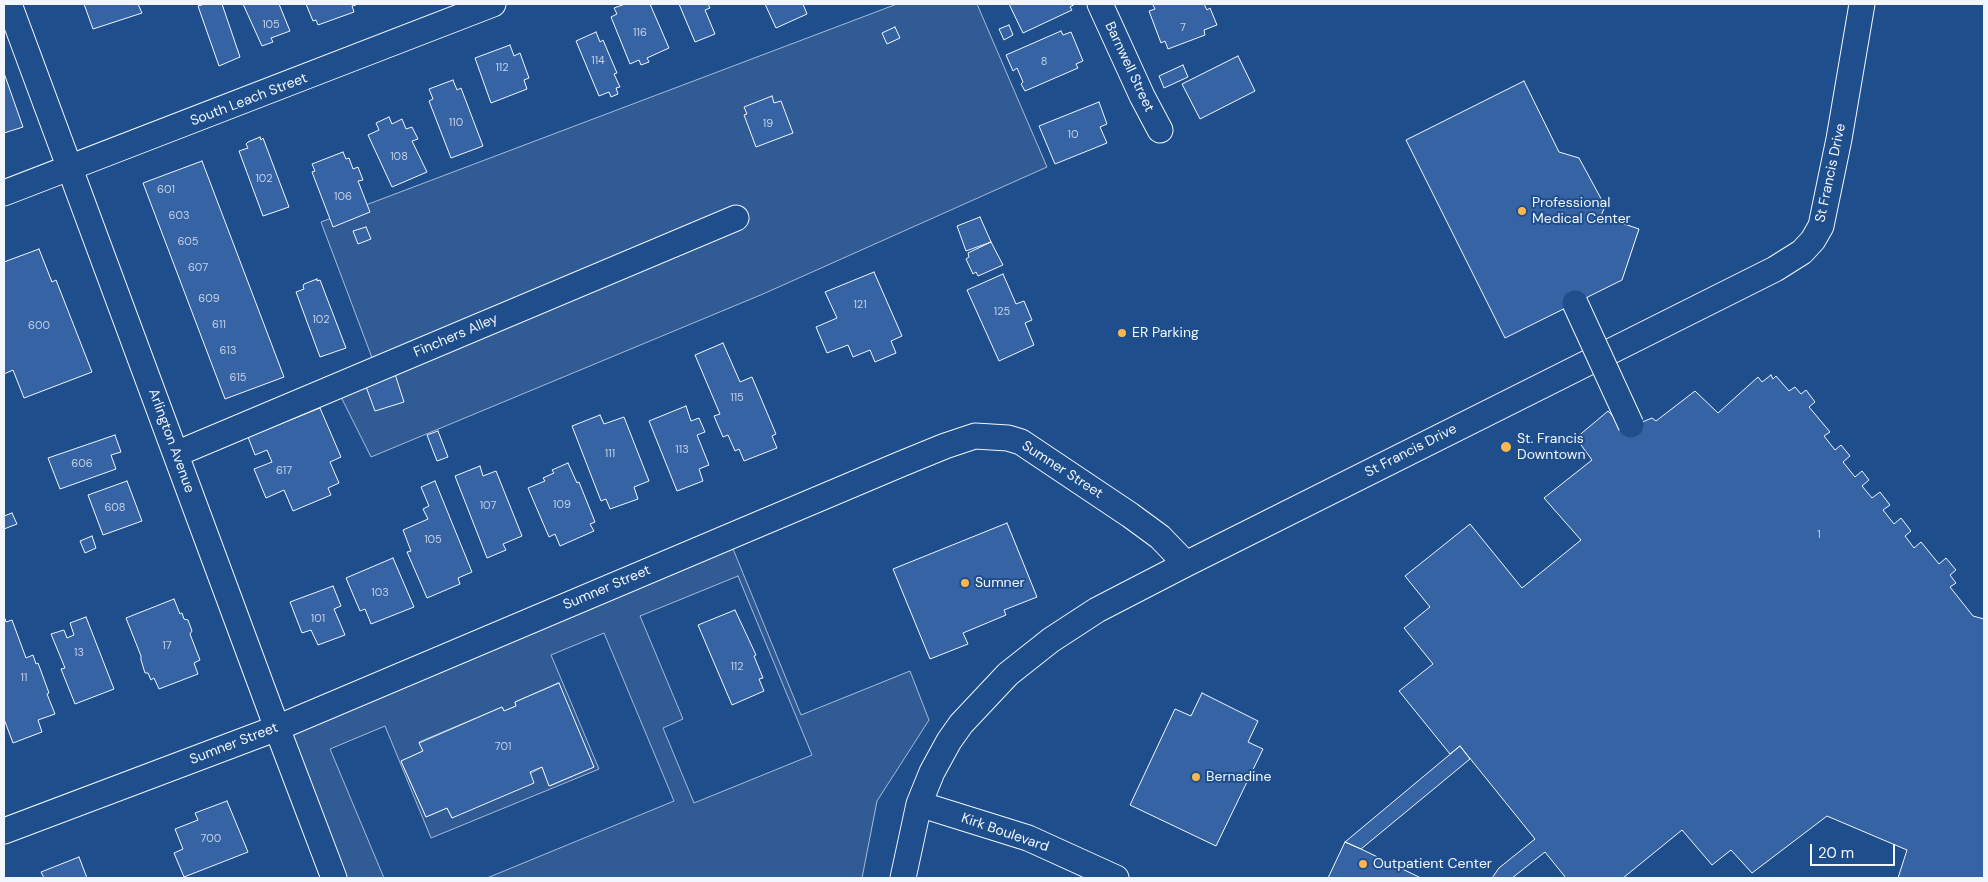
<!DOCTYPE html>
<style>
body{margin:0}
#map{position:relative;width:1988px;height:882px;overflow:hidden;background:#1f4e8c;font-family:"DM Sans",sans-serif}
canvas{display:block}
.frame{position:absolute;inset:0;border:5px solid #f2f6ff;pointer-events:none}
.scale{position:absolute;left:1810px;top:844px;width:85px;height:22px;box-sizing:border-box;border:2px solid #f2f6ff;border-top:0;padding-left:6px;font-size:15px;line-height:18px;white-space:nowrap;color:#f2f6ff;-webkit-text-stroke:4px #1f4e8c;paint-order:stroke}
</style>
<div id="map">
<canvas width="1988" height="882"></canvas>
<div class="frame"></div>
<div class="scale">20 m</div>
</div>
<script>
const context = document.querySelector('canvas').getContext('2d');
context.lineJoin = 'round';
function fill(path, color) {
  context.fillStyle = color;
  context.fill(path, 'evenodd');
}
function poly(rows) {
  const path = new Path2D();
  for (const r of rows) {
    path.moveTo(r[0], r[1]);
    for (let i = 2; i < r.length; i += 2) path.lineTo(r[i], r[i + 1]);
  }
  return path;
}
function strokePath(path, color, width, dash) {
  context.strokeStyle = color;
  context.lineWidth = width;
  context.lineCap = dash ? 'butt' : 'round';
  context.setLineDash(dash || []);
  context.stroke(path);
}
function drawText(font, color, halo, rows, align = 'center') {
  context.font = font + ' "DM Sans",sans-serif';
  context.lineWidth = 4;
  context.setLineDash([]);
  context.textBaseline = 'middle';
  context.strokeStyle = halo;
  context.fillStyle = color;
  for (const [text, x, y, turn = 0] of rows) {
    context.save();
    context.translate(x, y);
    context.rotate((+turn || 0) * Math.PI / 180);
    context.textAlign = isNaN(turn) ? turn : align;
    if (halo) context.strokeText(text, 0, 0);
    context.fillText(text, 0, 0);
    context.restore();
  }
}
const green = poly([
 [897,4,977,4,1047,167,763,294,371,457,332,379,374,363,321,222,897,4],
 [729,539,801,715,910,671,929,720,877,801,862,878,487,878,674,801,604,633,551,655,599,769,431,838,385,726,330,749,384,878,339,878,279,715,729,539],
 [738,576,812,755,694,803,663,728,683,719,640,616,738,576],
 [558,683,594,767,550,786,542,767,452,818,447,808,426,817,401,761,423,751,419,742,502,707,504,711,516,706,515,702,558,683]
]);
const building = poly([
 [84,4,138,4,142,13,93,29,84,4],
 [205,4,222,4,240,57,219,66,198,6,205,4],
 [243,4,279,4,290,31,271,38,273,42,262,46,243,4],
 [306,4,356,4,356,5,352,6,354,12,318,25,316,20,313,21,306,4],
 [625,4,650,4,669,48,647,58,649,62,641,65,639,60,630,64,611,17,617,14,614,8,625,4],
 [679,4,708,4,710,8,705,10,715,34,695,42,679,4],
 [765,4,803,4,807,14,776,28,765,4],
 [1009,4,1075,4,1070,7,1072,10,1023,33,1009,4],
 [1156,4,1204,4,1207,10,1210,8,1217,25,1204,30,1205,35,1168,49,1165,41,1161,43,1149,11,1155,9,1153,5,1156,4],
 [1009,25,1013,35,1004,40,999,29,1009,25],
 [895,27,900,38,887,44,882,33,895,27],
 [1061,31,1063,35,1071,32,1083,61,1076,64,1078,68,1025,91,1021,84,1023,82,1017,68,1013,71,1006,55,1061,31],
 [596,32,600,42,603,40,617,73,614,74,620,87,616,88,618,94,611,97,609,92,599,96,576,41,596,32],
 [510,45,514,56,520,53,529,78,524,80,527,89,491,103,475,58,510,45],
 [1238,56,1255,91,1200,119,1182,84,1238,56],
 [1183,65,1188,77,1164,88,1159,76,1183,65],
 [4,73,23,127,4,133,4,73],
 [453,80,457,90,461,88,483,146,451,158,429,101,433,99,429,89,453,80],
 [1524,81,1559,152,1579,158,1605,206,1601,216,1639,229,1622,280,1505,338,1406,140,1524,81],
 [772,96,774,103,781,101,793,133,756,147,744,115,747,114,744,107,772,96],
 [1099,102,1107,124,1100,127,1107,143,1055,164,1039,126,1099,102],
 [389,117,392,124,402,119,406,129,412,127,418,139,412,141,427,172,392,187,368,135,379,130,376,123,389,117],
 [260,137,261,140,263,138,289,207,263,216,239,151,248,148,246,144,248,142,260,137],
 [343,152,346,159,349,158,353,169,358,167,363,180,358,181,370,212,333,227,312,172,315,171,312,164,343,152],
 [202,161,284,377,225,399,143,183,202,161],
 [980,217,991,242,966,251,957,226,980,217],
 [366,227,371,239,358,244,353,231,366,227],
 [991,242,1003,265,978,276,976,272,973,274,966,259,969,257,968,253,991,242],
 [39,249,52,282,56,280,92,372,24,398,13,370,4,374,4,262,39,249],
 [874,272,902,336,891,341,896,353,875,362,870,350,853,357,848,345,827,353,816,327,837,318,825,292,874,272],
 [1003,274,1016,304,1024,301,1032,320,1025,323,1034,345,999,361,967,290,1003,274],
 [317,279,317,281,320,280,346,348,320,357,296,292,304,289,303,286,304,284,317,279],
 [723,343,740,382,752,377,776,434,772,436,777,448,744,461,739,449,735,451,728,435,723,437,714,416,720,414,695,355,723,343],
 [395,374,404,402,375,411,365,384,395,374],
 [1771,375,1773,379,1776,376,1789,391,1795,387,1801,394,1806,390,1815,402,1809,407,1830,432,1824,436,1835,450,1841,445,1850,456,1843,462,1855,477,1862,471,1869,480,1862,486,1872,498,1880,492,1890,505,1883,510,1894,524,1901,518,1911,531,1905,536,1914,548,1921,542,1939,564,1946,558,1956,570,1950,575,1956,583,1950,587,1973,616,1984,619,1984,878,1898,878,1907,850,1827,816,1752,873,1731,850,1712,865,1682,830,1623,878,1566,878,1545,852,1512,878,1492,878,1499,868,1535,839,1460,746,1450,754,1399,691,1433,664,1404,628,1430,607,1405,576,1470,524,1522,588,1581,540,1544,498,1592,460,1576,438,1608,411,1625,429,1652,418,1656,421,1695,391,1718,413,1758,377,1762,382,1771,375],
 [686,406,691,421,699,418,705,432,697,435,709,465,699,469,703,481,677,491,649,421,686,406],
 [320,408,341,457,330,462,339,483,328,488,331,495,293,511,284,490,266,498,254,469,272,462,267,450,255,455,248,437,320,408],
 [600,415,604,424,624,417,649,481,634,487,638,499,610,509,606,499,601,501,572,426,600,415],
 [438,431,448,457,437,461,427,435,438,431],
 [115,435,121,452,111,455,116,469,60,489,48,458,115,435],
 [568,463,577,483,579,482,595,522,590,524,594,531,560,546,555,534,549,537,528,488,545,481,543,478,554,473,552,470,568,463],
 [480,466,483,476,496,471,522,536,503,544,506,550,487,558,455,476,480,466],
 [127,481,142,521,103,535,88,495,127,481],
 [435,481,472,572,458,578,460,584,427,598,407,552,411,551,403,530,428,519,423,509,429,506,421,487,435,481],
 [12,513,17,524,4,529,4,516,12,513],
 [1007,523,1037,597,1004,610,1006,615,963,633,968,644,930,659,893,569,1007,523],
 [92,536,96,548,85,553,80,541,92,536],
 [393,558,414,607,371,624,365,609,360,611,346,578,393,558],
 [333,586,341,606,334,609,345,635,318,645,311,630,302,633,290,602,333,586],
 [174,599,180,614,182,613,184,619,188,620,192,631,190,634,200,660,194,663,198,674,159,689,154,678,151,680,148,673,145,673,141,660,141,656,126,618,174,599],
 [735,610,756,655,754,656,763,678,759,679,764,691,732,705,698,625,735,610],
 [4,616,6,622,12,620,26,658,33,655,36,664,38,663,49,693,47,694,55,714,38,720,42,732,13,743,4,719,4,616],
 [86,617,114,689,75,704,61,669,65,668,51,634,64,630,67,638,74,635,70,623,86,617],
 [559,683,594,767,549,786,542,767,530,772,534,783,452,818,447,808,426,817,401,761,423,751,419,743,502,707,504,711,516,706,515,702,559,683],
 [1202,693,1258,721,1248,742,1263,749,1216,846,1130,805,1175,709,1191,716,1202,693],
 [1460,746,1470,759,1361,849,1345,842,1460,746],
 [227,801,248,852,184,877,174,853,183,849,175,829,198,820,195,813,227,801],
 [1345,842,1361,849,1421,878,1328,878,1345,842],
 [79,857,87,878,44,878,41,872,79,857]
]);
const street = poly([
 [9,4,277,728,334,878],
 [1100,4,1142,96,1160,130],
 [4,193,493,4],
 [176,454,736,218],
 [919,804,1028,838,1116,878],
 [4,831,277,728,901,464,945,446,975,436,1008,438,1021,442,1130,515,1160,537,1186,564],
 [903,878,919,804,932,772,949,741,961,724,1008,674,1051,640,1097,610,1186,564,1775,269,1802,252,1813,240,1821,226,1839,139,1862,4]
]);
const streetBridge = poly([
 [1575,303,1631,425]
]);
const markers = [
 [1522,211,5,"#ffb74d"],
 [1122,333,5,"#ffb74d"],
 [1506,447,6,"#ffb74d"],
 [965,583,5,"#ffb74d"],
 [1196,777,5,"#ffb74d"],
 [1363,864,5,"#ffb74d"]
];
const numberNames = [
 ["105",271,25],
 ["7",1183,28],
 ["116",640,33],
 ["114",598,61],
 ["8",1044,62],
 ["112",502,68],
 ["110",456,123],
 ["19",768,124],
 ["10",1073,135],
 ["108",399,157],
 ["102",264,179],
 ["601",166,190],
 ["106",343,197],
 ["603",179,216],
 ["605",188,242],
 ["607",198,268],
 ["609",209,299],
 ["121",860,305],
 ["125",1002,312],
 ["102",321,320],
 ["611",219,325],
 ["600",39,326],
 ["613",228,351],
 ["615",238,378],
 ["115",737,398],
 ["113",682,450],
 ["111",610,454],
 ["606",82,464],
 ["617",284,471],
 ["109",562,505],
 ["107",488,506],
 ["608",115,508],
 ["1",1819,535],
 ["105",433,540],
 ["103",380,593],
 ["101",318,619],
 ["17",167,646],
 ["13",79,653],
 ["112",737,667],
 ["11",24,678],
 ["701",503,747],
 ["700",211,839]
];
const streetNames = [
 ["Barnwell Street",1129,67,65],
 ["South Leach Street",249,100,-21],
 ["St Francis Drive",1831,173,-78],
 ["Finchers Alley",456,336,-23],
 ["Arlington Avenue",171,441,70],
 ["St Francis Drive",1411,451,-27],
 ["Sumner Street",1062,470,33],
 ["Sumner Street",607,588,-23],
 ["Sumner Street",234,744,-21],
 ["Kirk Boulevard",1005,833,19]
];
const poiNames = [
 ["Professional",1532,203],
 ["Medical Center",1532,219],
 ["ER Parking",1132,333],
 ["St. Francis",1517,439],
 ["Downtown",1517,455],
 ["Sumner",975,583],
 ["Bernadine",1206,777],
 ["Outpatient Center",1373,864]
];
fill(green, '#305b95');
strokePath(green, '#a8bbd7', 1);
fill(building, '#3563a3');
strokePath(building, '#f2f6ff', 1);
strokePath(street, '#f2f6ff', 27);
strokePath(street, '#1f4e8c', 25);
strokePath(streetBridge, '#f2f6ff', 27, []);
strokePath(streetBridge, '#1f4e8c', 25);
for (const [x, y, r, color] of markers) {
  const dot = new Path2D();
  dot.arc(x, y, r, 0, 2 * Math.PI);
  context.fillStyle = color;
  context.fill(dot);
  strokePath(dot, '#1f4e8c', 2);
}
drawText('11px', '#c3d1e8', null, numberNames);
drawText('14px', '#f2f6ff', '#1f4e8c', streetNames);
drawText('14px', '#f2f6ff', '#1f4e8c', poiNames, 'left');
</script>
